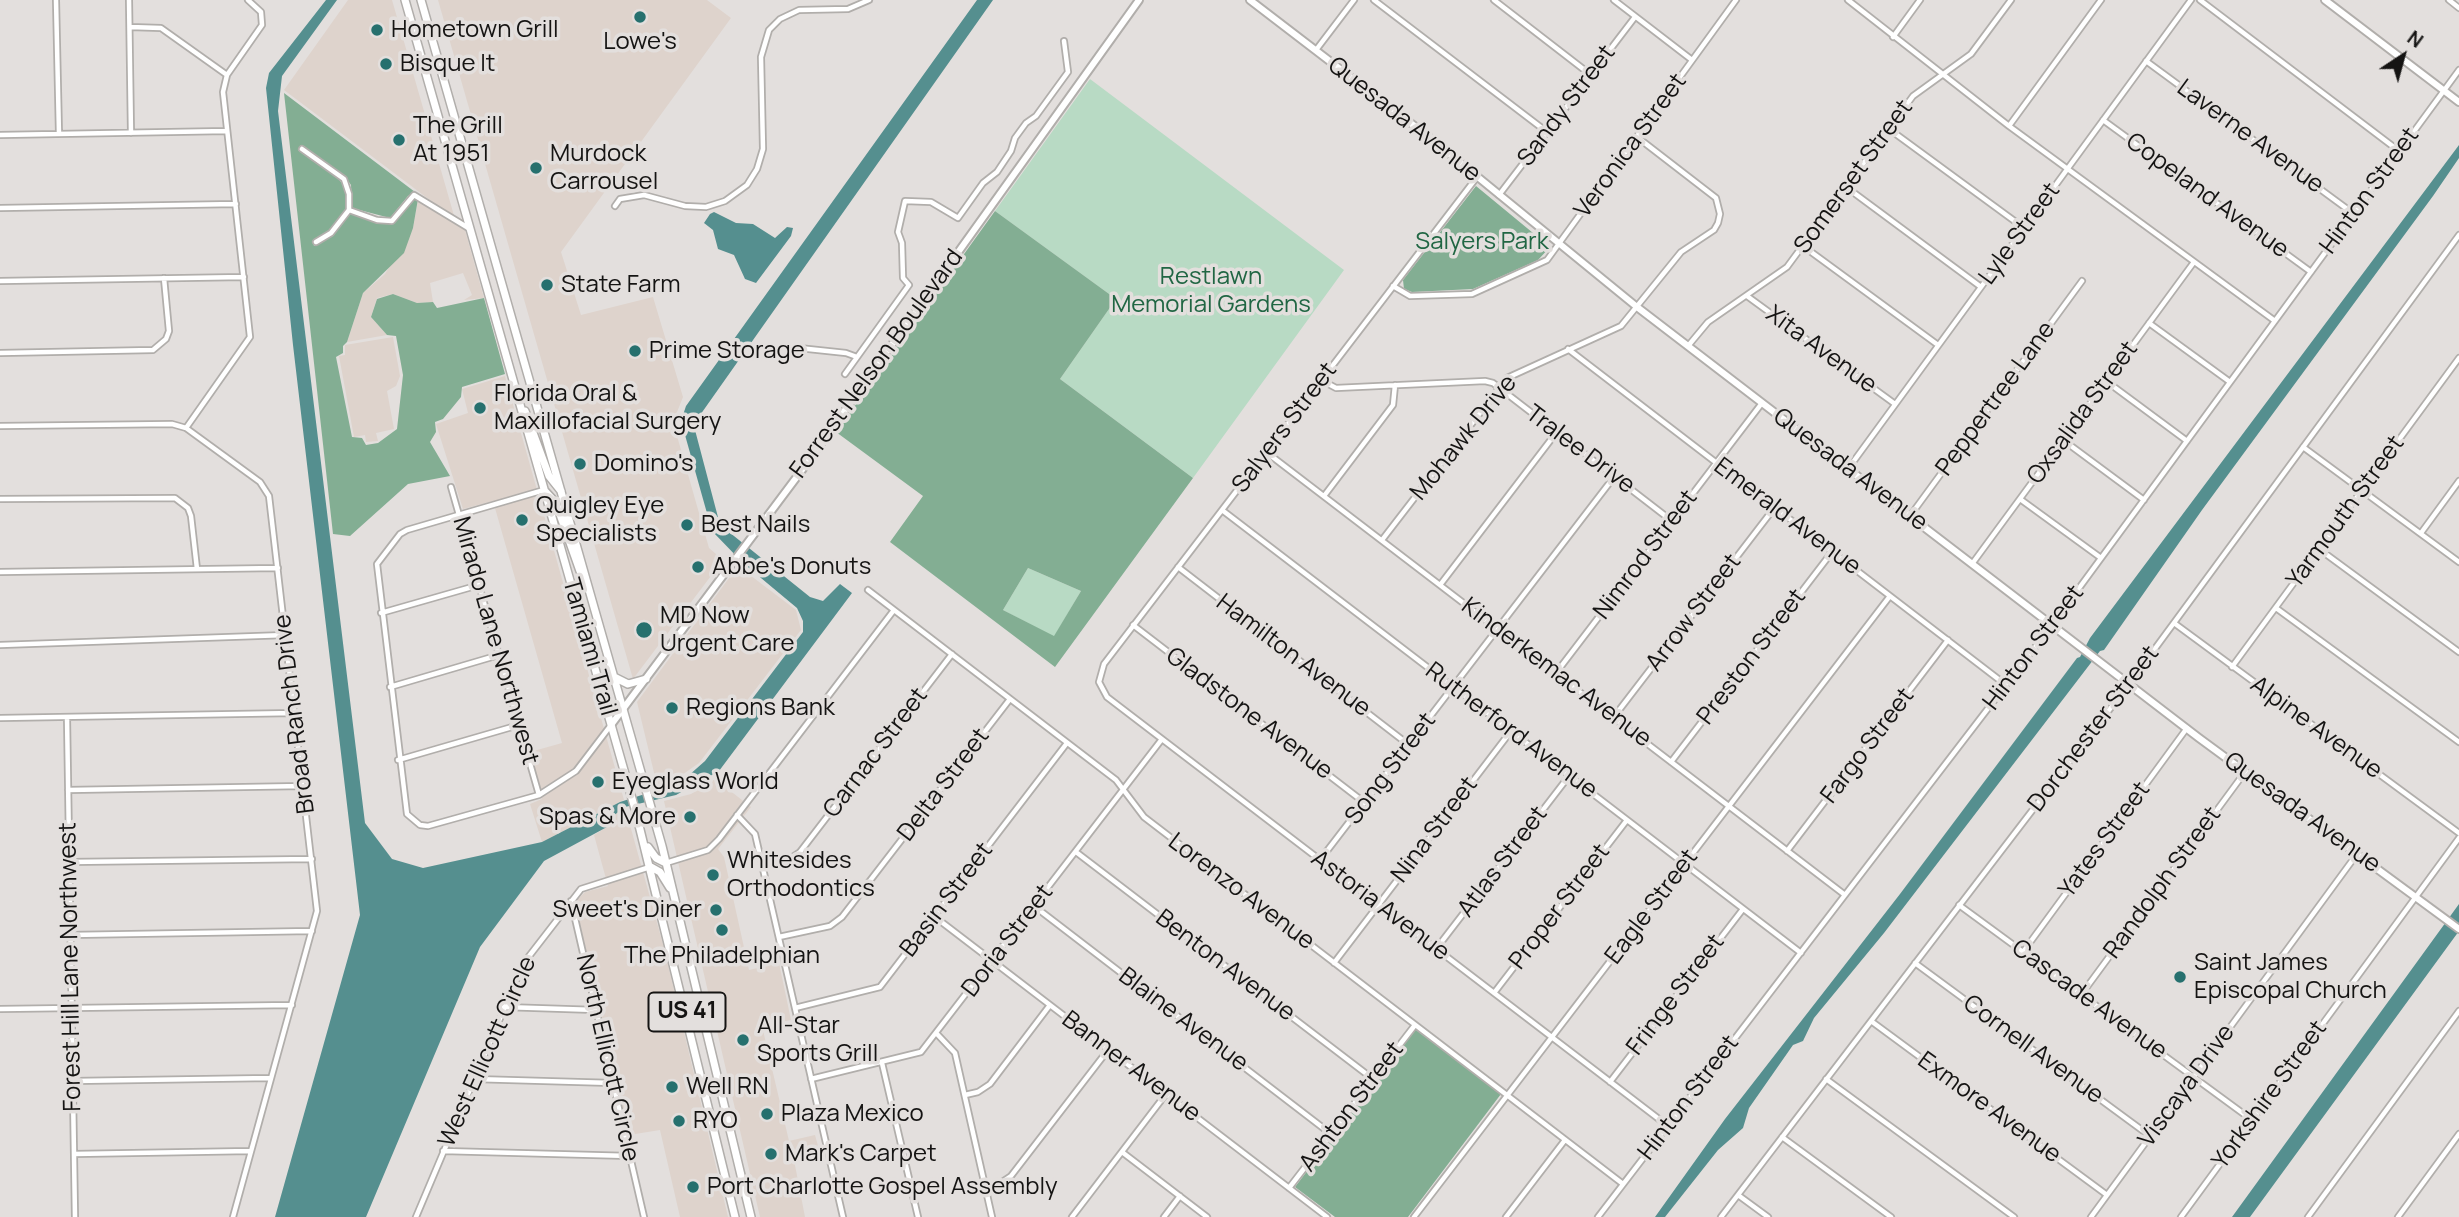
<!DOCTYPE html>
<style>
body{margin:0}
#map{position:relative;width:2459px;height:1217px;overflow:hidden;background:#e3dfdd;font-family:Manrope,sans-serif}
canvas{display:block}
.north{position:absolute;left:2368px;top:21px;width:70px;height:70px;-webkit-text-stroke:5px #e3dfdd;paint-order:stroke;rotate:36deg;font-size:19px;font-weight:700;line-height:28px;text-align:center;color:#151413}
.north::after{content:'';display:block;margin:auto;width:24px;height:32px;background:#151413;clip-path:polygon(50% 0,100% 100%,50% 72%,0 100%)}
</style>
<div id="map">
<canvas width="2459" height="1217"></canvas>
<div class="north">N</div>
</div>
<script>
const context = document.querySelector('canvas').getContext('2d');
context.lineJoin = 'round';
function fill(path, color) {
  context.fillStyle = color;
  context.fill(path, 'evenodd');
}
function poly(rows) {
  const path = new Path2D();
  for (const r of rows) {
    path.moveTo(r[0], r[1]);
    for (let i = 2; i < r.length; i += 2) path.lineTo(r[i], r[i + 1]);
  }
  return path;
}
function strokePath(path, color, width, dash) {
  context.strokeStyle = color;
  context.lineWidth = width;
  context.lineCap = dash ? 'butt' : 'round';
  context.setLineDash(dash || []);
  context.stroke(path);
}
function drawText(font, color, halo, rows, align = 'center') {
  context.font = font + ' Manrope,sans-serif';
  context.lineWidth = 7;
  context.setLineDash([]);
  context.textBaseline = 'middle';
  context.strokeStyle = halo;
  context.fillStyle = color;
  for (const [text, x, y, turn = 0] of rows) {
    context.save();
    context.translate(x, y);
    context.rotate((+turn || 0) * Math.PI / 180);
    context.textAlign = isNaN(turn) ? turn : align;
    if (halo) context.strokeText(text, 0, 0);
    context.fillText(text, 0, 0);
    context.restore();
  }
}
const built = poly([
 [348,0,392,0,455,219,284,90],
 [438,0,707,0,731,18,561,252,581,315,653,297,683,397,673,422,709,548,723,560,633,679],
 [418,200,465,230,484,298,464,300,472,295,463,273,430,283,433,302,417,303,393,294,377,298,371,317,387,335,347,342,363,293,385,274,413,228],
 [393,337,400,376,396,386,387,391,394,429,376,433,378,441,366,442,365,435,354,437,339,356,345,355,345,345],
 [505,376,624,800,542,842,530,804,542,799,530,752,562,743,493,501,463,509,436,424,468,413,462,389],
 [738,566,796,610,801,630,699,763,679,777,657,785,637,702],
 [715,779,751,807,718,849,724,857,749,970,779,963,791,1020,762,1026,789,1141,815,1135,820,1153,794,1160,805,1217,760,1217,664,801,691,794],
 [625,807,664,948,728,1217,680,1217,660,1130,629,1135,576,907,578,899,585,892,608,886,594,835,607,827,613,816]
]);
const green = poly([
 [1090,79,1344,270,1193,478,1060,379,1116,299,995,211],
 [1028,568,1081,591,1054,637,1003,610]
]);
const forest = poly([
 [284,93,415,192,408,196,390,218,352,208,351,185,346,178,301,145,298,150,337,177,345,187,347,195,346,209,329,231,313,241,314,246,332,235,349,213,377,223,392,224,412,200,418,199,413,228,404,253,363,293,347,342,343,346,343,353,336,357,352,437,362,438,366,445,378,443,397,429,403,375,396,336,387,335,371,317,377,299,393,294,417,303,433,302,437,308,484,298,505,374,462,387,461,397,443,419,435,422,436,432,430,442,450,476,408,484,350,536,333,534],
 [1476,186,1550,247,1538,260,1473,289,1412,292,1404,289,1403,280],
 [995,211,1116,299,1060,379,1193,478,1055,667,890,542,923,496,836,432],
 [1028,568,1081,591,1054,636,1003,610],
 [1415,1029,1501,1094,1408,1217,1335,1217,1295,1187]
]);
const water = poly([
 [326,0,337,0,282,76,278,111,365,823,392,859,423,868,542,842,620,802,673,785,688,776,705,761,803,632,803,621,797,608,743,563,712,531,685,435,683,415,686,406,977,0,993,0,698,418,695,430,719,521,724,528,810,597,823,601,840,584,852,593,719,771,676,795,625,807,613,816,607,827,544,861,480,947,366,1217,275,1217,360,915,293,345,266,88,269,73],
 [2459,145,2459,158,2433,196,2202,510,2104,650,2100,651,1884,933,1814,1018,1803,1041,1793,1045,1749,1108,1743,1128,1718,1150,1665,1217,1655,1217,1725,1119,1900,894,2077,658,2080,657,2090,638],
 [714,212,736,223,753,224,775,238,787,227,793,228,791,236,756,283,745,279,734,255,718,249,713,230,704,223,710,214],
 [2459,904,2459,931,2250,1217,2232,1217]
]);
const minor = poly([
 [56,0,59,134],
 [129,0,131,133],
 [1374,0,1547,132],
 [1494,0,1591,75],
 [1614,0,1692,60],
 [1848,0,2009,126,2275,321],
 [2200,0,2399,151],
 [2449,0,2459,8],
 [130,27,161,28,227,75],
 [1893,37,1920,0],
 [1316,50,1354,0],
 [2146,61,2354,214],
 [2103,120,2311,272],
 [2009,126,2101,0],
 [1889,129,2024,228],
 [0,135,227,131],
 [302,149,344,179,349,194,349,210,331,233,316,242],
 [1477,177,1104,664,1099,682,1107,697,1668,1126],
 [1846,187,1981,287],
 [1499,195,1635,17],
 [615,206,620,199,644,195,685,206,706,207,725,201,747,185,757,169,763,149,761,57,769,30,780,19,799,10,848,9,869,0],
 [0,208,236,204],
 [349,210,377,220,392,221,414,195,470,229],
 [1803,246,1938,345],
 [0,281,244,277],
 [1393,286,1410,296,1472,294,1547,260,1736,0],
 [1747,296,1895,404],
 [2149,323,2230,382],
 [1688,346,1708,322,1787,267,1913,96,1971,54,2011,0],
 [799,348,846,353,857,357],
 [1568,349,2006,685],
 [0,353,153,350,166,339,169,331,164,278],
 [845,374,909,285,903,278,902,243,898,232,905,201,931,202,958,218,983,183,997,172,1011,151,1015,138,1026,123,1036,116,1068,72,1064,41],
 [1321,380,1336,388,1485,381,1493,383,1672,521],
 [2106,381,2187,441],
 [0,426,172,424,186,428,260,482,269,496,317,911,233,1217],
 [186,428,250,337,223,92,227,75,262,25,261,12,248,0],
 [2063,440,2144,500],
 [2303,447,2459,562],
 [1266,452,1845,895],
 [1848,469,2191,0],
 [451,487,539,795],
 [544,490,407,530,400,534,377,564,407,814,420,825,428,826,539,795,576,771,611,725],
 [1324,496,1393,405,1395,385],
 [0,499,175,498,188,508,191,516,197,569],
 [2020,499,2101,558],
 [1222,510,1801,953],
 [1910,516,2082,281],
 [2421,533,2459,481],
 [1382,540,1507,378,1621,326,1681,252,1714,230,1718,223,1720,214,1716,198,1637,137],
 [2319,549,2459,652],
 [1972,564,2194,262],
 [1178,567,1409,745],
 [0,572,278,568],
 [1440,585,1556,433],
 [868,590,1116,780,1144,817,1623,1184],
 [2276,608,2459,742],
 [381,613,479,585],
 [2174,623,2459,833],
 [1133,625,1365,803],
 [0,645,286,635],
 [2232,667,2459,358],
 [1556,673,1762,403],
 [390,687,499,655],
 [67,717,75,1217],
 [0,718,295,713],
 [1613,718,1775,507],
 [398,760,519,725],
 [1671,762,1832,552],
 [68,790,303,786],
 [737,815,755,834,843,1217],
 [1787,851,1948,640],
 [1076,852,1373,1079],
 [1320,860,1614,477],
 [69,862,312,859],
 [666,863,708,850,719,839,894,610],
 [763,866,788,860,800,852,952,654],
 [571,901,644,1217],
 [1959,905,2252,1120],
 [1034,906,1331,1134],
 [935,917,1327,1217],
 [70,935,312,931],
 [779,937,830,926,842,917,1010,699],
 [1436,949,1569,776],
 [2023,952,2187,728],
 [1334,963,1511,731],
 [1915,963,2150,1136],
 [1494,993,1627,820],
 [2081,995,2245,772],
 [504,1007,596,1010],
 [795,1008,880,987,1067,743],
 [0,1009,292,1005],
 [1871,1021,2107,1195],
 [937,1034,955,1053,992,1217],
 [882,1063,918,1217],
 [474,1079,613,1083],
 [811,1079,921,1052,1162,739],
 [1826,1079,2014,1217],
 [73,1081,271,1078],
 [1610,1082,1743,909],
 [965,1095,978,1092,990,1084,1050,1005],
 [1782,1137,1891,1217],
 [443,1151,630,1156],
 [1122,1152,1207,1217],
 [74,1154,251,1151],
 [986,1188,999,1184,1011,1176,1108,1050],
 [1289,1188,1415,1025],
 [1738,1195,1768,1217],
 [416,1217,523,964,581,889,650,867],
 [1072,1217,1166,1094],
 [1164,1217,1180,1196],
 [1414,1217,1890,596],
 [1506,1217,1565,1140],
 [1598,1217,2052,625,2459,70],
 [1721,1217,2129,684,2459,235],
 [2091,1217,2357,854],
 [2181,1217,2459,838],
 [2308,1217,2459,1011],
 [2398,1217,2459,1134]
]);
const tertiary = poly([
 [1250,0,1430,138,1637,307,2199,738,2459,929],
 [2325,0,2459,102],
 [611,725,802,470,1139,0]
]);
const primary = poly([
 [405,0,635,809,735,1217],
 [421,0,662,846,751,1217],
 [525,411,549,476,561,491],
 [544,490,556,503,580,571],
 [614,677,628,684,646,679],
 [648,847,656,858,666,863],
 [651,867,660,872,670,888]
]);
const markers = [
 [640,17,7,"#26706e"],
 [377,30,7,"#26706e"],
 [386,64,7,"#26706e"],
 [399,140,7,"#26706e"],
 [536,168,7,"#26706e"],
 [547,285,7,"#26706e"],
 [635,351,7,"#26706e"],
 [480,408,7,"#26706e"],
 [580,464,7,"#26706e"],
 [522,520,7,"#26706e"],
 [687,525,7,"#26706e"],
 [698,567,7,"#26706e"],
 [644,630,9,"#26706e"],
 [672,708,7,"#26706e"],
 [598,782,7,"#26706e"],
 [690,817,7,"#26706e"],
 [713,875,7,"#26706e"],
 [716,910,7,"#26706e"],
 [722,930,7,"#26706e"],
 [2180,977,7,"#26706e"],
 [743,1040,7,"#26706e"],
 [672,1087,7,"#26706e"],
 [767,1114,7,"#26706e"],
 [679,1121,7,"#26706e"],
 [771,1154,7,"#26706e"],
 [693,1187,7,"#26706e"]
];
const shields = [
 [687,1012,77]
];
const shieldNames = [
 ["US 41",687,1012]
];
const poiNames = [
 ["Hometown Grill",391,30],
 ["Lowe's",640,42,"center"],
 ["Bisque It",400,64],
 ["The Grill",413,126],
 ["At 1951",413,154],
 ["Murdock",550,154],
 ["Carrousel",550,182],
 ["State Farm",561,285],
 ["Prime Storage",649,351],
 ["Florida Oral &",494,394],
 ["Maxillofacial Surgery",494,422],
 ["Domino's",594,464],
 ["Quigley Eye",536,506],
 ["Specialists",536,534],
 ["Best Nails",701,525],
 ["Abbe's Donuts",712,567],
 ["MD Now",660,616],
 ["Urgent Care",660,644],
 ["Regions Bank",686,708],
 ["Eyeglass World",612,782],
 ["Spas & More",676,817,"right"],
 ["Whitesides",727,861],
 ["Orthodontics",727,889],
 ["Sweet's Diner",702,910,"right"],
 ["The Philadelphian",722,956,"center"],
 ["Saint James",2194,963],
 ["Episcopal Church",2194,991],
 ["All-Star",757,1026],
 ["Sports Grill",757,1054],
 ["Well RN",686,1087],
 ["Plaza Mexico",781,1114],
 ["RYO",693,1121],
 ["Mark's Carpet",785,1154],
 ["Port Charlotte Gospel Assembly",707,1187]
];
const streetNames = [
 ["Sandy Street",1567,106,-53],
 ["Quesada Avenue",1404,120,38],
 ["Laverne Avenue",2250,137,36],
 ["Veronica Street",1631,146,-54],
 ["Somerset Street",1854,177,-54],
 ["Hinton Street",2370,191,-54],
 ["Copeland Avenue",2207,196,36],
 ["Lyle Street",2020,234,-54],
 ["Xita Avenue",1821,350,36],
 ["Forrest Nelson Boulevard",877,364,-54],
 ["Peppertree Lane",1996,399,-54],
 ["Oxsalida Street",2083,413,-54],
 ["Salyers Street",1285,428,-53],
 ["Mohawk Drive",1464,438,-51],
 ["Tralee Drive",1580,450,37],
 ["Quesada Avenue",1850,470,37],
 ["Yarmouth Street",2346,512,-54],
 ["Emerald Avenue",1787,517,37],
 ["Nimrod Street",1646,555,-53],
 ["Arrow Street",1694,613,-53],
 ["Mirado Lane Northwest",495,641,74],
 ["Tamiami Trail",589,647,74],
 ["Hinton Street",2034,648,-53],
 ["Hamilton Avenue",1293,656,37],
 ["Preston Street",1752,657,-53],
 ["Kinderkemac Avenue",1556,673,37],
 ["Broad Ranch Drive",295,714,-97],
 ["Gladstone Avenue",1249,714,37],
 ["Alpine Avenue",2316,728,36],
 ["Dorchester Street",2094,729,-53],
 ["Rutherford Avenue",1511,731,37],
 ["Fargo Street",1868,746,-53],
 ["Carnac Street",876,753,-53],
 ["Song Street",1391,769,-53],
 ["Delta Street",944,785,-53],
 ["Quesada Avenue",2302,813,36],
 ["Nina Street",1435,830,-53],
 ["Yates Street",2105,840,-54],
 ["Atlas Street",1503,862,-53],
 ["Randolph Street",2163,883,-54],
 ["Lorenzo Avenue",1241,892,37],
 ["Basin Street",947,900,-53],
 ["Astoria Avenue",1380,906,37],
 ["Proper Street",1560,907,-53],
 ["Eagle Street",1652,907,-53],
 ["Doria Street",1008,941,-53],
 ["Benton Avenue",1225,966,37],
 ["Forest Hill Lane Northwest",71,967,-91],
 ["Fringe Street",1676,995,-53],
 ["Cascade Avenue",2089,1000,36],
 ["Blaine Avenue",1183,1020,37],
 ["Cornell Avenue",2033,1050,36],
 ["West Ellicott Circle",488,1052,-66],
 ["North Ellicott Circle",607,1058,77],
 ["Banner Avenue",1131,1067,37],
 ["Viscaya Drive",2187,1086,-54],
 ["Yorkshire Street",2270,1095,-54],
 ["Hinton Street",1689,1098,-53],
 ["Ashton Street",1352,1107,-53],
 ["Exmore Avenue",1989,1108,36]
];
const parkNames = [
 ["Salyers Park",1482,242],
 ["Restlawn",1211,277],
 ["Memorial Gardens",1211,305]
];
fill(built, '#ded3cc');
fill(green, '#b8dac4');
fill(forest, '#83ae93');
fill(water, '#558f8f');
strokePath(minor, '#b1aeab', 8);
strokePath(tertiary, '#b1aeab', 10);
strokePath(primary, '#b1aeab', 10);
strokePath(minor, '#fff', 4.5);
strokePath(tertiary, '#fff', 6);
strokePath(primary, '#fff', 7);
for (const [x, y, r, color] of markers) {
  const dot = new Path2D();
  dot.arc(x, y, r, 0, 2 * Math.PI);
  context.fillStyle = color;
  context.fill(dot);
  strokePath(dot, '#e3dfdd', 2.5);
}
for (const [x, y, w] of shields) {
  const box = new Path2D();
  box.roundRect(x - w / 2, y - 19.5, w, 39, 5);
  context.fillStyle = '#e3dfdd';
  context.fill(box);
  strokePath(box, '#151413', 2);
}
drawText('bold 23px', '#151413', null, shieldNames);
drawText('24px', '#151413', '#e3dfdd', poiNames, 'left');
drawText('24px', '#151413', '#e3dfdd', streetNames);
drawText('24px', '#206643', '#e3dfdd', parkNames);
</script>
